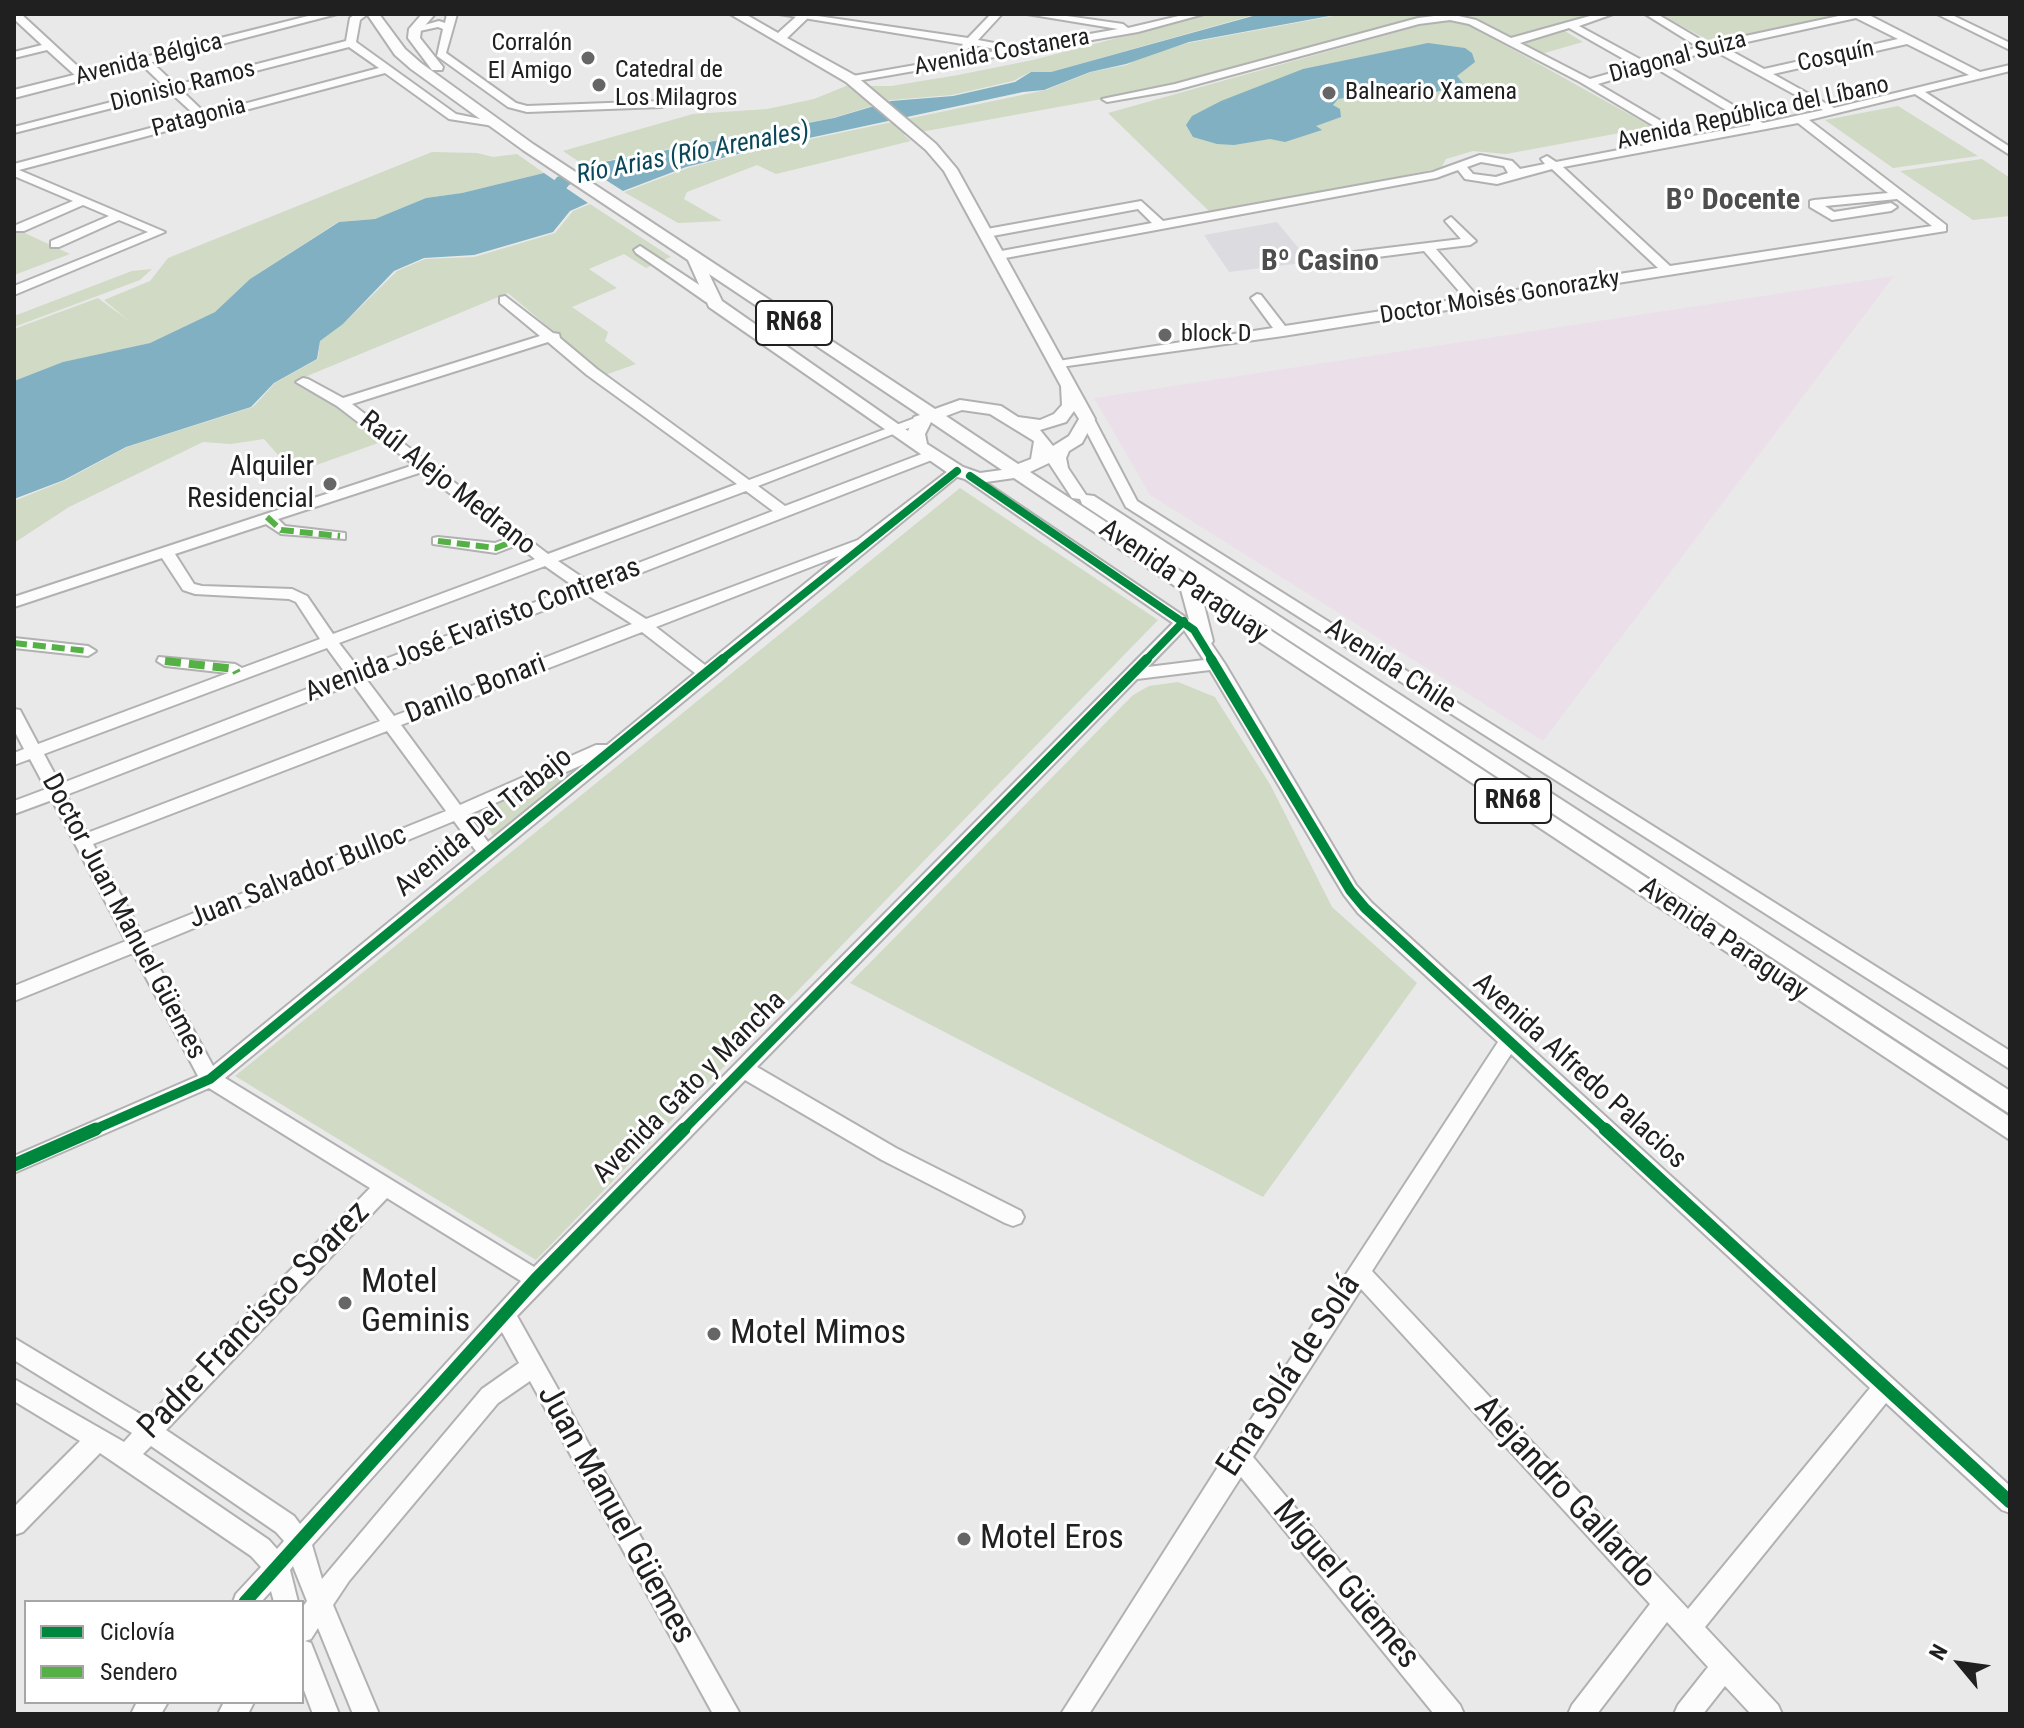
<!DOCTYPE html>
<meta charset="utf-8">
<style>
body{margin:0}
#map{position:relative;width:2024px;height:1728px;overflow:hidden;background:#e9e9ea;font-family:"Roboto Condensed",sans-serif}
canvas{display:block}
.frame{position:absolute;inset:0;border:16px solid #202020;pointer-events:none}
.legend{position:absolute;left:24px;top:1600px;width:280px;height:104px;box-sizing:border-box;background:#fff;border:2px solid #a6a6a6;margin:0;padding:10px 14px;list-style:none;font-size:24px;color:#202020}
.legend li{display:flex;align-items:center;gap:16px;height:40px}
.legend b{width:40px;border:2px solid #a6a6a6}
.north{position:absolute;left:1920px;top:1624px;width:80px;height:80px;-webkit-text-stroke:6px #fff;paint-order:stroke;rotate:299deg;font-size:22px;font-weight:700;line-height:32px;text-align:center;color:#202020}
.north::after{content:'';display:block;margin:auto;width:28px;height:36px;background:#202020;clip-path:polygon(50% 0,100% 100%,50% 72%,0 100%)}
</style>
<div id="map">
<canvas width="2024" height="1728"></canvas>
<div class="frame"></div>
<ul class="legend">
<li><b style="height:10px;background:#00873e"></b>Ciclovía</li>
<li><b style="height:10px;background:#55b145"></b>Sendero</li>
</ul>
<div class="north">N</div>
</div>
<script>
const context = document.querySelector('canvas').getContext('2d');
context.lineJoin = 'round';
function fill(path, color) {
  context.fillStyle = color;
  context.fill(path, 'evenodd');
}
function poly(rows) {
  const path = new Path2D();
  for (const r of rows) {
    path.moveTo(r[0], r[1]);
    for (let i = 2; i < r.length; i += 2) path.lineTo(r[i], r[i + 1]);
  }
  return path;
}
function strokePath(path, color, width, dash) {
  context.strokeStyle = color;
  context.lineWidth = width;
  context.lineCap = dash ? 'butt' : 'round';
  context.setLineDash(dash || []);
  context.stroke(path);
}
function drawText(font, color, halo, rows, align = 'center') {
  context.font = font + ' "Roboto Condensed",sans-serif';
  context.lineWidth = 6;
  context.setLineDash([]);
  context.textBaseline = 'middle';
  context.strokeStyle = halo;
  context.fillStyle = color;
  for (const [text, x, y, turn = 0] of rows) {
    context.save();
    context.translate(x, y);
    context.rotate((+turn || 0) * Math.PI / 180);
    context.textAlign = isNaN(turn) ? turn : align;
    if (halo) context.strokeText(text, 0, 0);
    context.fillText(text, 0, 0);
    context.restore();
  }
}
const commercial = poly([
 [1894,276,1543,741,1150,495,1094,398]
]);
const built = poly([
 [1277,222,1310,262,1229,272,1204,235]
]);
const green = poly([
 [1209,14,1257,14,1051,72,1030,72,1013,81,952,95,891,100,833,118,584,165,563,151,693,114,767,109,814,99,846,86,891,86,958,75,1033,60],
 [1344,14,1439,14,1174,86,904,135,911,141,776,174,757,165,687,192,684,199,722,221,678,223,624,192,688,168,758,150,1046,90,1091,72,1127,65,1142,56,1188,43],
 [1453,14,1592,14,1555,25,1583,42,1541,54,1472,19],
 [1659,14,1822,14,1829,17,1714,43],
 [1443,19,1460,20,1652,127,1506,154,1473,151,1446,159,1441,168,1212,214,1108,113],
 [1898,106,1978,156,1893,168,1825,120],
 [432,152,477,153,493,157,517,154,544,173,462,193,426,198,375,219,338,222,250,279,215,312,150,343,64,362,14,381,14,329,98,298,129,321,104,300,150,281,168,258],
 [1982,159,2010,178,2010,216,1973,220,1900,171],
 [590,204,671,257,646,268,624,254,589,269,617,288,572,307,608,332,605,341,636,364,605,375,508,293,295,381,335,406,381,442,294,473,264,439,231,444,203,442,69,507,14,543,14,501,66,480,127,447,253,407,275,383,318,359,320,341,343,324,397,271,425,259,474,257,555,233,573,211],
 [14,228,70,254,14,275],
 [152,269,140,280,14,327,14,316,132,271],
 [960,488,1158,620,536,1260,235,1076],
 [1178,682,1215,697,1271,786,1332,907,1417,983,1263,1197,850,983,1133,695,1149,686],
 [575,770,577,772,494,837,477,811]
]);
const water = poly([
 [1260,14,1340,14,1189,42,1126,64,1090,72,1044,90,1023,92,758,149,686,167,623,191,584,166,834,118,891,101,953,96,1015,82,1031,72,1051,72],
 [1428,43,1465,48,1472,53,1475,62,1457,76,1463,83,1430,94,1422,91,1396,100,1365,95,1338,99,1333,105,1340,109,1341,117,1316,126,1322,130,1285,142,1270,139,1234,145,1217,144,1193,137,1186,125,1192,116,1221,101,1303,69],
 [544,173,588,203,570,211,553,232,474,255,424,258,394,271,343,324,320,341,317,359,274,383,251,407,126,447,64,480,14,499,14,381,63,362,150,343,215,312,250,279,339,222,375,219,426,198,462,193]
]);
const river = poly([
 [622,159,630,164,628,168,597,173,569,185,545,215,539,216,530,211,557,177,587,165,622,159]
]);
const minor = poly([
 [14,14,21,14,86,74,86,78,78,78,47,50,14,58,14,52,42,45,14,19,14,14],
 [355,14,368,14,360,20,356,42,456,114,500,123,500,127,449,119,385,73,19,170,165,232,14,295,14,286,148,232,119,220,59,247,51,247,51,241,109,216,83,205,24,231,16,231,16,225,73,201,14,176,14,164,196,116,171,93,14,133,14,127,166,88,135,58,135,54,143,54,176,85,346,41,350,18,355,14],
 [349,47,379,68,206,114,181,90,349,47],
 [447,14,457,14,446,53,516,103,527,106,662,101,667,104,662,107,527,112,508,107,437,56,443,29,438,27,415,32,410,29,439,21,445,23,447,14],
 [779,14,804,14,968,38,991,14,1002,14,978,40,1016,47,1118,29,1027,14,1053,14,1123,24,1128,28,1187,14,1204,14,1138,32,851,82,846,79,847,77,1001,50,973,45,966,50,961,47,963,44,779,14],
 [1450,14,1476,20,1511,38,1597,14,1613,14,1579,26,1647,63,1698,47,1645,14,1657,14,1708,44,1848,14,1867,14,1980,72,2010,65,2010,71,1925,92,2010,147,2010,155,1915,94,1809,120,1946,225,1946,231,1283,336,1053,368,1053,362,1058,361,1273,328,1251,298,1257,294,1261,295,1285,326,1465,298,1424,251,1354,260,1348,256,1354,252,1461,239,1445,221,1451,217,1476,241,1470,245,1436,249,1477,296,1658,268,1552,169,1497,184,1465,179,1458,170,1436,178,1000,259,994,255,996,252,1152,223,1138,209,987,237,981,233,987,229,1141,201,1163,221,1433,172,1480,155,1512,161,1520,169,1545,164,1541,159,1547,156,1556,162,1676,139,1580,82,1469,24,1450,20,1419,24,1176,90,1107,102,1102,99,1175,84,1418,18,1450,14],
 [1856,18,1898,39,1764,69,1724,47,1856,18],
 [1569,28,1636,66,1590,79,1520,43,1569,28],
 [1907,44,1969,75,1834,108,1773,74,1907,44],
 [1713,50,1759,75,1823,110,1763,123,1664,64,1713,50],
 [1654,67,1751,125,1688,137,1598,84,1654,67],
 [1798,123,1888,193,1814,200,1810,201,1810,207,1832,220,1891,211,1897,207,1891,203,1834,212,1825,206,1897,199,1932,226,1670,266,1563,167,1798,123],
 [1481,162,1504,166,1508,173,1496,177,1473,174,1467,167,1481,162],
 [1937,14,1950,14,2010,43,2010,50,1937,14],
 [640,246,716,296,716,302,706,302,636,253,634,250,640,246],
 [505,296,553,333,559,334,560,338,597,369,749,480,915,418,925,418,927,421,758,486,785,506,927,452,937,452,937,458,599,589,646,619,858,540,952,468,957,467,964,471,225,1078,534,1267,1173,623,965,479,963,476,970,472,1200,627,1225,664,1356,885,1372,903,2010,1486,2010,1513,2002,1510,1886,1403,1705,1627,1778,1705,1782,1714,1751,1714,1725,1686,1703,1714,1674,1714,1678,1705,1708,1667,1667,1622,1597,1714,1568,1714,1572,1705,1650,1604,1361,1289,1253,1457,1460,1705,1464,1714,1434,1714,1241,1477,1089,1714,1061,1714,1230,1448,1233,1447,1498,1042,1358,913,1344,895,1210,670,1137,679,757,1067,896,1148,1021,1211,1024,1217,1021,1223,1013,1226,1005,1223,882,1160,745,1080,517,1316,740,1714,713,1714,530,1381,498,1403,349,1581,333,1605,379,1714,353,1714,318,1628,311,1639,305,1641,311,1643,339,1714,313,1714,302,1685,302,1608,307,1601,293,1566,290,1570,298,1602,274,1602,271,1591,261,1602,233,1602,236,1594,261,1567,251,1556,100,1453,23,1532,14,1535,14,1507,80,1441,14,1401,14,1379,124,1442,132,1433,14,1360,14,1338,147,1418,370,1188,209,1088,14,1173,14,1156,198,1076,133,953,14,1001,14,986,126,941,52,800,14,814,14,801,46,789,30,759,14,765,14,753,24,749,14,730,14,709,20,710,38,744,228,673,165,666,157,661,159,657,235,664,242,668,320,639,296,602,289,599,195,594,183,590,162,558,14,607,14,597,414,465,337,406,296,382,303,378,308,379,343,398,540,336,500,303,500,297,505,296],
 [548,342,587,375,737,484,548,554,352,404,548,342],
 [422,472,508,538,495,543,438,537,433,538,433,544,496,553,517,545,535,559,333,634,307,596,292,589,202,586,194,584,175,554,266,524,281,534,345,539,345,533,285,526,278,519,422,472],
 [746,491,773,511,589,582,558,561,746,491],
 [839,556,705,665,656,627,839,556],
 [545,566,575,587,359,669,339,643,545,566],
 [586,594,632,624,394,716,366,679,586,594],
 [1184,630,1204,660,1148,667,1184,630],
 [642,632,695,673,607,745,596,745,460,805,401,725,642,632],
 [327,648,346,674,60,784,44,754,327,648],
 [353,684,380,721,87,833,66,795,353,684],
 [387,731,446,811,142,934,93,844,387,731],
 [584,764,488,842,468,815,584,764],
 [454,821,476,851,213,1066,148,947,454,821],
 [1511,1054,1870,1388,1688,1609,1372,1271,1511,1054],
 [387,1198,521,1281,300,1524,294,1516,166,1430,387,1198],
 [502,1332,519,1363,482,1389,322,1579,312,1545,502,1332],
 [151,1446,276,1532,284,1541,277,1549,269,1540,143,1454,151,1446],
 [1087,415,1094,419,1137,501,2010,1051,2010,1069,1126,507,1080,419,1087,415],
 [14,638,88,646,96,651,88,656,14,648,14,638],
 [137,1702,168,1702,161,1714,131,1714,137,1702],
 [224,1702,254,1702,248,1714,218,1714,224,1702]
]);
const major = poly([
 [316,14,337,14,14,98,14,90,316,14],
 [367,14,379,14,405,49,421,63,533,144,935,409,960,400,1001,406,1018,417,1040,420,1054,414,1062,405,1061,386,944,171,926,150,846,82,730,14,745,14,778,33,799,14,812,14,787,38,856,76,936,144,957,169,1095,419,1082,443,1069,451,1066,458,1068,468,1086,495,1094,496,2010,1091,2010,1114,1082,504,1080,499,1072,498,1049,463,1030,472,2010,1117,2010,1140,1204,605,1213,641,1210,645,1196,645,1181,590,1014,478,979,483,951,475,709,307,688,260,523,150,411,69,395,55,367,14],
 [709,274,920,415,914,417,908,431,722,301,709,274],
 [962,410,990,414,1034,441,1031,459,1018,464,946,416,962,410],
 [1074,411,1079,419,1069,436,1053,446,1040,430,1066,422,1074,411],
 [931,422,1002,470,980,473,963,467,927,444,925,434,931,422],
 [422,14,435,14,421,30,420,38,443,67,442,70,432,70,408,38,409,29,422,14]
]);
const quietFar1 = poly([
 [267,517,281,530,340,536],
 [438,541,496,548,519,539],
 [14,643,88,651]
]);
const quiet = poly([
 [165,661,235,669,237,673]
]);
const cyclewayFar2 = poly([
 [970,476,1194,630,1213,661],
 [720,661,957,471],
 [1145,661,1184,621]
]);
const cyclewayFar1 = poly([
 [1211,659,1350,890,1365,908,1607,1131],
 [91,1131,210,1079,723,659],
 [682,1131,1147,659]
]);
const cycleway = poly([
 [1605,1129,2010,1502],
 [14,1165,96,1129],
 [245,1602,536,1279,684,1129]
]);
const markers = [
 [588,58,8,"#666667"],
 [599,85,8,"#666667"],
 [1329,93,8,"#666667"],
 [1165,335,8,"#666667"],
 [330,484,8,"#666667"],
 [345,1303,8,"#666667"],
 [714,1334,8,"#666667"],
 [964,1539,8,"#666667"]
];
const farPoinames = [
 ["Corralón",572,44,"right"],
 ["El Amigo",572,72,"right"],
 ["Catedral de",615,71],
 ["Los Milagros",615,99],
 ["Balneario Xamena",1345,93],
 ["block D",1181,335]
];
const farStreetnames = [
 ["Avenida Costanera",1002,53,-10],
 ["Cosquín",1836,57,-12],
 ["Diagonal Suiza",1678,58,-15],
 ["Avenida Bélgica",149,60,-14],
 ["Dionisio Ramos",183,87,-14],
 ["Avenida República del Líbano",1753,114,-12],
 ["Patagonia",199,118,-15],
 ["Doctor Moisés Gonorazky",1500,298,-9]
];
const farWaternames = [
 ["Río Arias (Río Arenales)",693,154,-11]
];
const shields = [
 [794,323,76],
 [1513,801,76]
];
const shieldNames = [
 ["RN68",794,323],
 ["RN68",1513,801]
];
const poiNames = [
 ["Alquiler",314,468],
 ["Residencial",314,500]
];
const streetNames = [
 ["Raúl Alejo Medrano",447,484,38],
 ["Avenida Paraguay",1183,582,34],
 ["Avenida José Evaristo Contreras",473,631,-21],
 ["Avenida Chile",1390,667,33],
 ["Danilo Bonari",476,690,-21],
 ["Avenida Del Trabajo",484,823,-39],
 ["Juan Salvador Bulloc",298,878,-22],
 ["Doctor Juan Manuel Güemes",123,917,62],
 ["Avenida Paraguay",1723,940,34],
 ["Avenida Alfredo Palacios",1579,1072,42],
 ["Avenida Gato y Mancha",690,1088,-45]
];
const farDistrictnames = [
 ["Bº Docente",1733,201],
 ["Bº Casino",1320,262]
];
const nearPoinames = [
 ["Motel",361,1283],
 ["Geminis",361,1322],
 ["Motel Mimos",730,1334],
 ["Motel Eros",980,1539]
];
const nearStreetnames = [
 ["Padre Francisco Soarez",255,1321,-46],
 ["Ema Solá de Solá",1290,1376,-57],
 ["Alejandro Gallardo",1564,1493,47],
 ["Juan Manuel Güemes",615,1515,61],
 ["Miguel Güemes",1345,1585,50]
];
fill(commercial, '#ebe0e9');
fill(built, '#dcdbe0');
fill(green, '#d0dac4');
fill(water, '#80b0c1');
fill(river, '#80b0c1');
strokePath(minor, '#b1b1b2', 4);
strokePath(major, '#b1b1b2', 4);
fill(minor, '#fcfcfc');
fill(major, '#fcfcfc');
strokePath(quietFar1, '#55b145', 6, [13, 6]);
strokePath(quiet, '#55b145', 8, [16, 8]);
strokePath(cyclewayFar2, '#00873e', 8);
strokePath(cyclewayFar1, '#00873e', 10);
strokePath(cycleway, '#00873e', 13);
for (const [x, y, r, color] of markers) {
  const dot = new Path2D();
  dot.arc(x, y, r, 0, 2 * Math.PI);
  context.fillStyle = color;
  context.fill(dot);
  strokePath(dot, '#fff', 3);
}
drawText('24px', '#202020', '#fff', farPoinames, 'left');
drawText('24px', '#202020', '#fff', farStreetnames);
drawText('italic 26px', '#094759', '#fff', farWaternames);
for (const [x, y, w] of shields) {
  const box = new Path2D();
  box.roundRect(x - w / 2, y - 22, w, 44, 6);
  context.fillStyle = '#fff';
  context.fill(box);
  strokePath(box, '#202020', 2);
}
drawText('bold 26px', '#202020', null, shieldNames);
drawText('28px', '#202020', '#fff', poiNames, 'right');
drawText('28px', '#202020', '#fff', streetNames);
drawText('bold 30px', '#4e4e4f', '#fff', farDistrictnames);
drawText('34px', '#202020', '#fff', nearPoinames, 'left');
drawText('34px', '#202020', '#fff', nearStreetnames);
</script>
